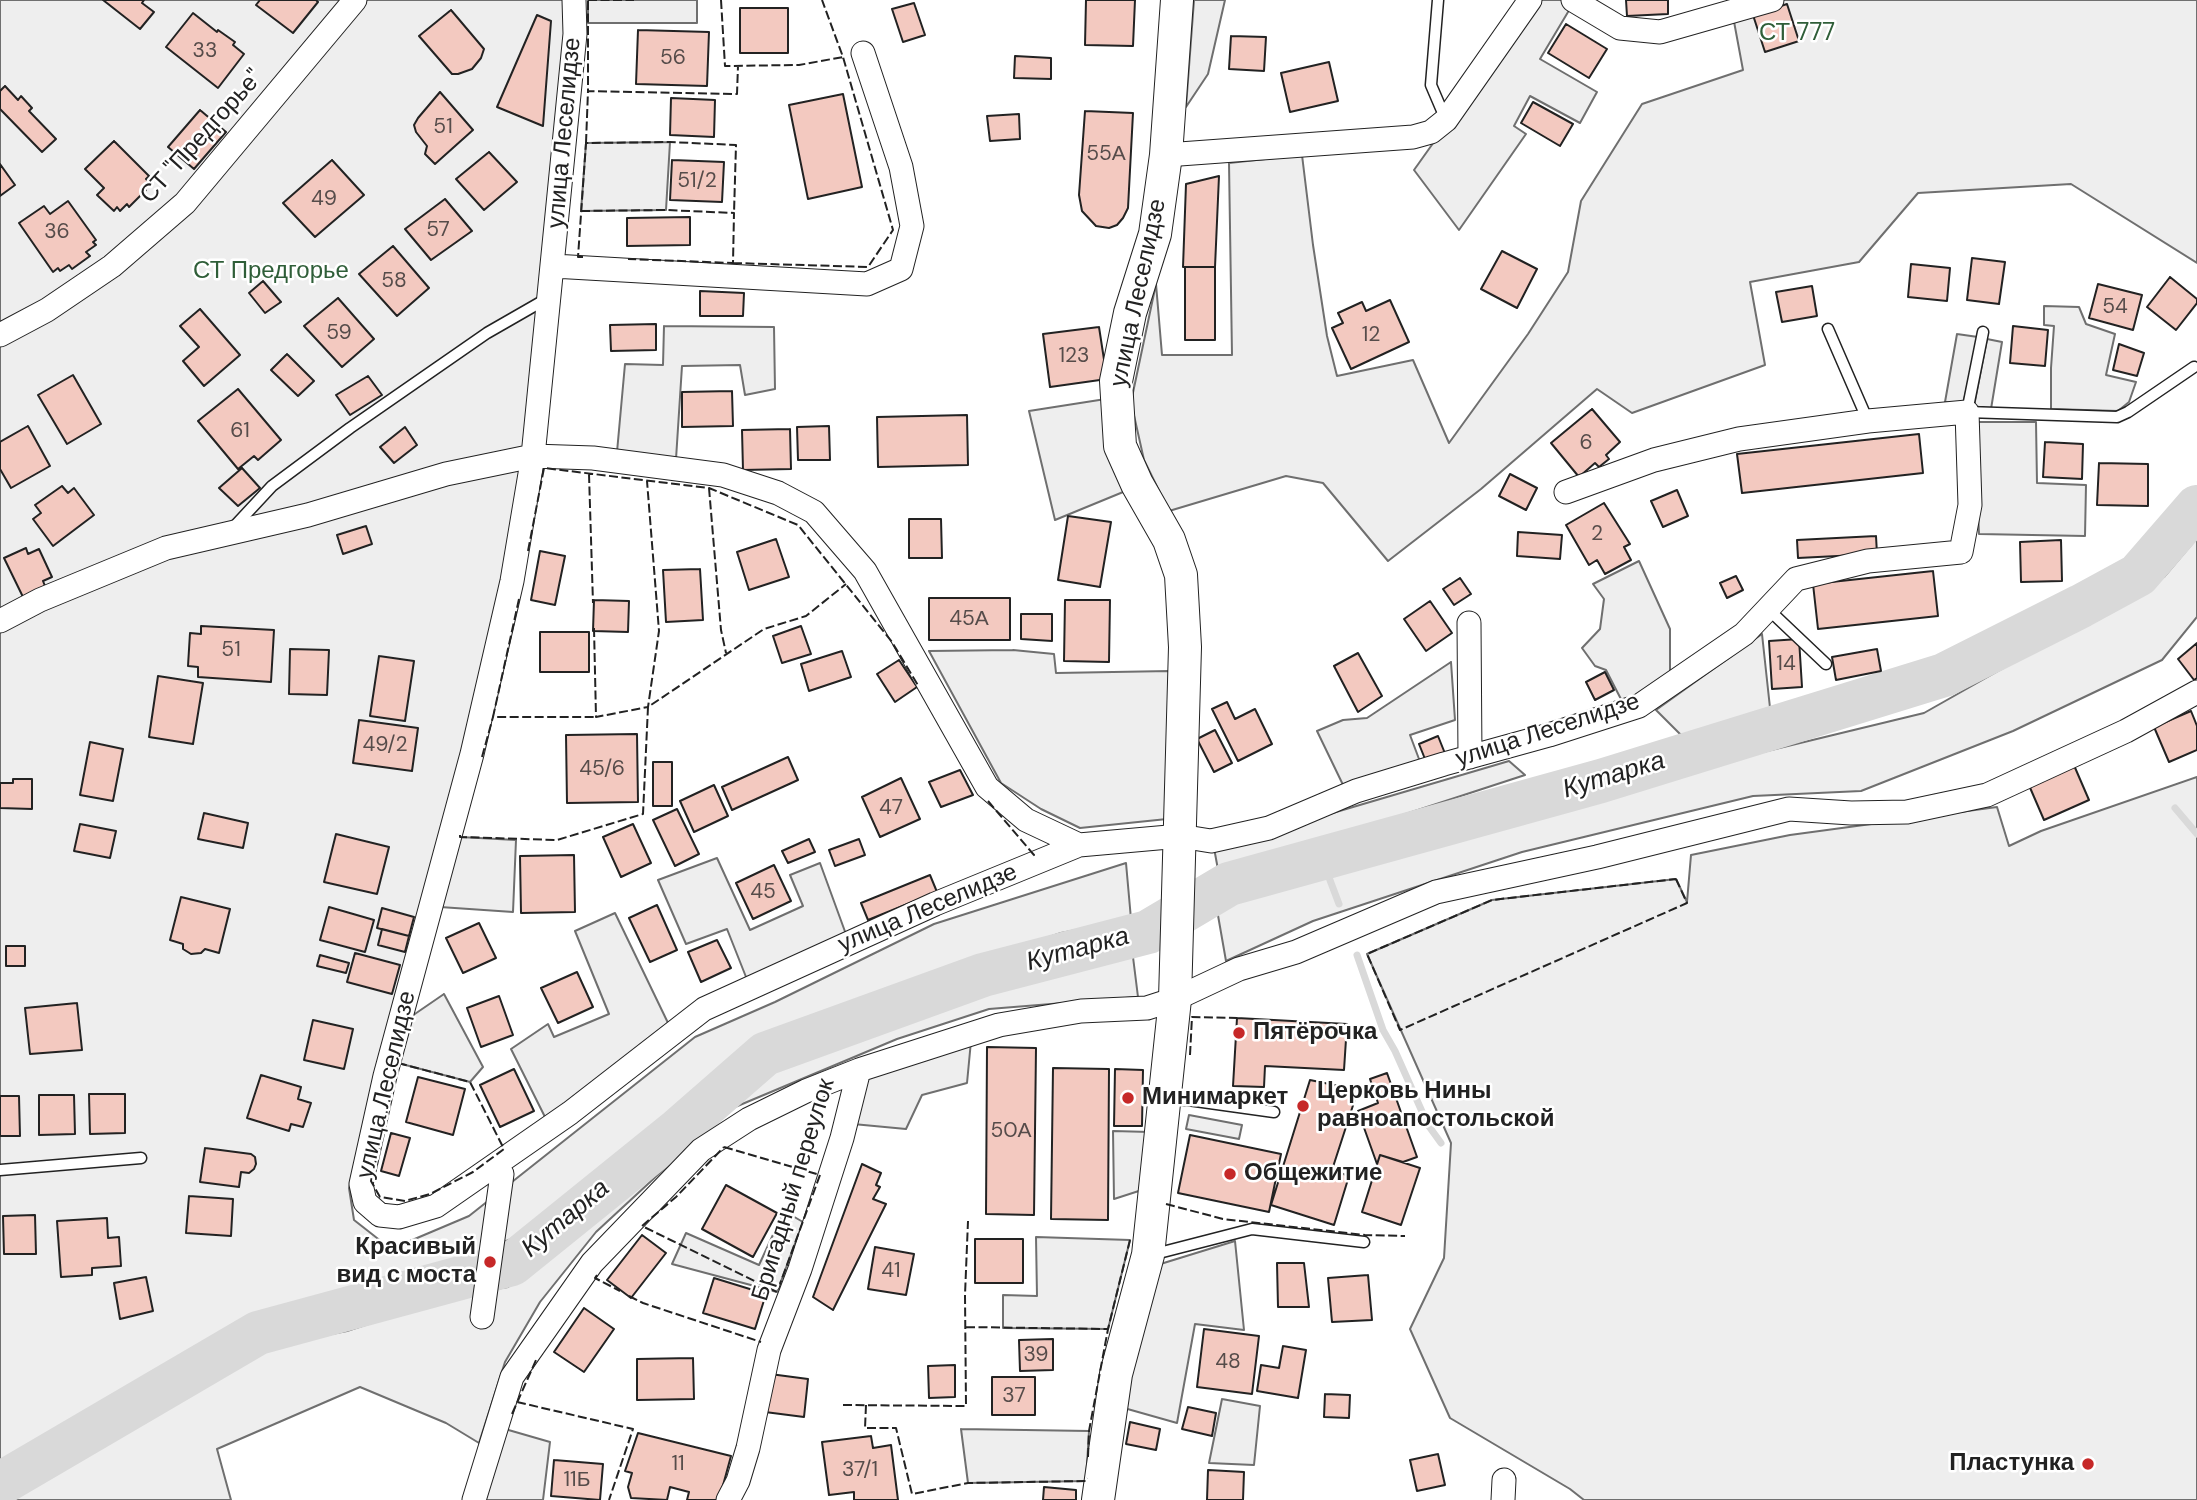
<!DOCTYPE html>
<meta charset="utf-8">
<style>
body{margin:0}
canvas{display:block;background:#fff}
</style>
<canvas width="2197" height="1500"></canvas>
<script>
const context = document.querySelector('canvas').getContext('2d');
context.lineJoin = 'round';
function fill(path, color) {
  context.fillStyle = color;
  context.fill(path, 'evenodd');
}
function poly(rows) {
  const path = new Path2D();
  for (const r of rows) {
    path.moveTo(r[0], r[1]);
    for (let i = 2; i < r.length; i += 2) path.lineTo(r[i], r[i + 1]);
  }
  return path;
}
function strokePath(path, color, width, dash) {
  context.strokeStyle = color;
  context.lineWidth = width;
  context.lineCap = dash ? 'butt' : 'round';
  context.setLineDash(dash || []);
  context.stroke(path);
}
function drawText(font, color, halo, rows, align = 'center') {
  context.font = font + ' "DM Sans",sans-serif';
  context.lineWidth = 5;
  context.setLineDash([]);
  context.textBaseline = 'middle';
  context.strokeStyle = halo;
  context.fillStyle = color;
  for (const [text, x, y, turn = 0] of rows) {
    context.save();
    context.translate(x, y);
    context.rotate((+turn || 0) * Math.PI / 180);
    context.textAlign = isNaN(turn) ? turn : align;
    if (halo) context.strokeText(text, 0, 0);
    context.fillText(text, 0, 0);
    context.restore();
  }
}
const green = poly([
 [0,0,566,0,566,29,540,313,506,578,466,754,349,1188,354,1220,391,1249,469,1216,695,1037,775,1002,934,924,1126,863,1131,919,1061,933,793,1023,728,1067,516,1237,465,1258,260,1324,0,1466,0,0],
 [588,0,697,0,697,23,588,23,588,0],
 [1194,0,1225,0,1208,74,1186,107,1194,0],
 [1535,0,1562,0,1571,7,1540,59,1597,92,1580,123,1530,96,1514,126,1526,134,1459,230,1414,170,1535,0],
 [1730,0,2197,0,2197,263,2071,184,1918,193,1859,262,1750,282,1765,365,1632,413,1597,389,1481,489,1388,561,1323,483,1286,476,1169,511,1144,460,1131,402,1156,284,1162,355,1232,355,1229,163,1302,155,1313,245,1327,336,1337,376,1413,360,1449,443,1528,334,1568,272,1581,201,1642,104,1743,70,1730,0],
 [670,142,666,210,581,211,586,143,670,142],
 [2044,306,2079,307,2086,324,2115,334,2106,375,2136,382,2129,402,2118,411,2051,409,2051,368,2054,326,2044,325,2044,306],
 [664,326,774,327,775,389,745,395,740,365,682,366,676,459,617,452,625,364,663,365,664,326],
 [1957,334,1978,337,1963,405,1945,402,1957,334],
 [1987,339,2002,342,1991,409,1974,406,1987,339],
 [1112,398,1128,490,1055,520,1029,411,1112,398],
 [1974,422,2036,422,2037,483,2086,485,2085,536,1979,534,1974,422],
 [2197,538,2197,617,2162,660,2013,731,1861,791,1753,796,1522,852,1313,921,1226,961,1216,904,1244,893,1730,760,1924,713,2164,577,2197,538],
 [1639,561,1670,629,1670,675,1624,705,1606,670,1595,666,1582,648,1600,629,1604,599,1593,584,1639,561],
 [1762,634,1771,717,1688,742,1656,710,1762,634],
 [1013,650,1054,654,1056,673,1170,671,1167,819,1080,828,1041,809,1001,783,929,651,1013,650],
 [1451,662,1455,720,1410,735,1422,767,1345,789,1317,731,1343,720,1367,718,1451,662],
 [1509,761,1525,775,1219,875,1214,848,1509,761],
 [2197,777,2197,1500,1584,1500,1570,1489,1450,1418,1410,1329,1444,1258,1451,1143,1367,954,1492,900,1676,879,1687,902,1691,855,1790,835,1997,807,2009,846,2041,831,2197,777],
 [460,837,516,840,513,912,440,907,460,837],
 [717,858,750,930,803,906,790,875,820,863,847,937,748,982,727,929,686,944,658,880,717,858],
 [615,913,669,1025,546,1119,511,1049,548,1024,554,1037,609,1014,575,931,615,913],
 [1132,949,1138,997,989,1009,897,1039,728,1110,596,1232,540,1302,505,1362,479,1443,446,1423,360,1387,217,1449,231,1500,2,1500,261,1348,347,1331,454,1296,508,1287,551,1246,765,1062,981,988,1132,949],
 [444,994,483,1067,470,1082,398,1063,409,1018,444,994],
 [971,1041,967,1083,922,1095,906,1129,853,1124,866,1074,971,1041],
 [1189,1115,1242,1125,1239,1139,1186,1129,1189,1115],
 [1113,1131,1150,1132,1145,1189,1114,1199,1113,1131],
 [784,1211,803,1222,777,1292,672,1264,686,1233,759,1265,784,1211],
 [1036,1237,1130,1240,1108,1329,1003,1328,1003,1295,1037,1296,1036,1237],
 [1235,1241,1244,1330,1195,1324,1177,1423,1124,1408,1154,1266,1235,1241],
 [1222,1399,1260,1406,1254,1465,1209,1463,1222,1399],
 [505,1429,550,1442,543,1500,483,1500,505,1429],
 [961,1429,1089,1431,1086,1481,968,1483,961,1429]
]);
const stream = poly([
 [2175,808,2197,834],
 [1322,859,1339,904],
 [1357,955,1383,1030,1395,1051,1428,1125,1441,1143]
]);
const river = poly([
 [0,1484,258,1333,512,1264,678,1130,765,1054,983,975,1148,932,1229,884,1601,781,1944,675,2081,606,2138,575,2197,507]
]);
const building = poly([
 [103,0,144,0,142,3,154,12,140,29,103,0],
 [260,0,316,0,318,2,293,33,256,5,260,0],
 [1086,0,1135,0,1133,46,1085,45,1086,0],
 [1626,0,1668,0,1668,14,1627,16,1626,0],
 [914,3,925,35,903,42,892,9,914,3],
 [1787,4,1799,41,1765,52,1753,15,1787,4],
 [740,8,788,8,788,53,740,53,740,8],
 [451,10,484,49,481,58,472,69,458,74,452,74,419,36,451,10],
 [193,13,217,32,218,30,235,42,233,45,244,54,218,88,166,47,193,13],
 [537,15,551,21,543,126,497,107,537,15],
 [1566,24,1607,49,1589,78,1548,53,1566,24],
 [638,30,709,32,707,86,636,84,638,30],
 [1231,36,1266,37,1264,71,1229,69,1231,36],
 [1015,56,1051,58,1051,79,1014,78,1015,56],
 [1329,62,1338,101,1290,112,1281,73,1329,62],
 [5,86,18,100,21,96,32,108,29,111,56,139,42,152,0,109,0,91,5,86],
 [440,92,473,130,435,164,425,154,427,146,416,132,414,125,418,118,440,92],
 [843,94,862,187,808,199,789,105,843,94],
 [671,98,715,100,714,137,670,135,671,98],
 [1533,102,1573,124,1560,146,1521,123,1533,102],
 [200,110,226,132,194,169,168,147,200,110],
 [1085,111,1133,113,1128,208,1123,218,1117,225,1109,228,1096,226,1082,211,1079,195,1085,111],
 [1019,114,1020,139,990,141,987,116,1019,114],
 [114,141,149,176,146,179,149,182,143,188,146,190,129,207,127,204,120,211,117,207,114,211,97,195,104,188,85,169,114,141],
 [489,152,517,182,484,210,456,179,489,152],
 [332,160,364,195,315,237,283,203,332,160],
 [672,160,724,162,722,202,670,200,672,160],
 [0,164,15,185,0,196,0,164],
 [1219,176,1215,267,1183,267,1186,184,1219,176],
 [445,199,472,231,431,260,405,229,445,199],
 [68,201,96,240,93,242,96,245,86,252,90,256,72,269,69,265,60,271,58,268,53,272,19,223,44,206,50,214,68,201],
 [690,217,690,245,627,246,627,218,690,217],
 [393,246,429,288,397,316,359,274,393,246],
 [1502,251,1537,269,1517,308,1481,289,1502,251],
 [1972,258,2005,262,1999,304,1967,300,1972,258],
 [1911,264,1950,268,1947,301,1908,297,1911,264],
 [1185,267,1215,267,1215,340,1185,340,1185,267],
 [2170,277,2197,299,2197,303,2176,330,2147,307,2170,277],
 [263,281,281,302,265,313,249,293,263,281],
 [2098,284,2142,295,2133,330,2089,318,2098,284],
 [1812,286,1817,316,1782,322,1776,292,1812,286],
 [700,291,744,293,743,316,700,316,700,291],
 [338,298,374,339,342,367,304,326,338,298],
 [1390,300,1409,342,1351,369,1332,328,1343,323,1338,313,1362,302,1366,311,1390,300],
 [200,309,240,355,204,386,183,361,199,347,180,326,200,309],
 [656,324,656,350,611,351,610,325,656,324],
 [2013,326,2048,330,2045,366,2010,363,2013,326],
 [1099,327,1107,379,1050,387,1043,334,1099,327],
 [2119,344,2144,353,2137,376,2113,370,2119,344],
 [287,354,314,381,298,396,271,370,287,354],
 [73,375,101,424,67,444,38,395,73,375],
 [368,376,382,395,350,415,336,395,368,376],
 [238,389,281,440,258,460,254,456,238,469,198,421,238,389],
 [732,391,733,426,682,427,682,392,732,391],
 [1592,409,1620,442,1606,455,1609,459,1599,467,1595,463,1579,477,1551,443,1592,409],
 [967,415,968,465,878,467,877,417,967,415],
 [28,426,50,466,11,488,0,469,0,442,28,426],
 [829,426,830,460,798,460,797,427,829,426],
 [405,427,417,445,394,463,380,447,405,427],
 [790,429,791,469,743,470,742,430,790,429],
 [1919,434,1923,473,1742,493,1737,454,1919,434],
 [2045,442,2083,444,2082,479,2043,477,2045,442],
 [2099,463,2148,464,2148,506,2097,505,2099,463],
 [242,468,260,488,238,506,219,488,242,468],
 [1510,474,1537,488,1526,510,1499,496,1510,474],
 [62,486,68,493,74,488,94,515,53,546,33,519,41,513,35,505,62,486],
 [1677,490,1688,516,1663,527,1651,501,1677,490],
 [1604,503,1630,544,1624,547,1631,560,1605,574,1597,560,1589,565,1566,525,1604,503],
 [1068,516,1111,522,1100,587,1058,580,1068,516],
 [909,519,941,519,942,558,909,558,909,519],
 [366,526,372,544,343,554,337,535,366,526],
 [1518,532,1562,535,1560,559,1517,556,1518,532],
 [1876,536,1877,554,1798,558,1797,540,1876,536],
 [776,539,789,577,749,590,737,552,776,539],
 [2061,540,2062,581,2021,582,2020,542,2061,540],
 [26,548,28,554,39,549,52,577,43,581,45,586,23,597,4,558,26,548],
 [540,551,565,556,555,605,531,600,540,551],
 [700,569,703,620,666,622,663,570,700,569],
 [1933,571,1938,616,1818,629,1813,584,1933,571],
 [1736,576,1743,590,1727,598,1720,583,1736,576],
 [1460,578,1471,594,1454,605,1443,589,1460,578],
 [929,598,1010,598,1010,640,929,640,929,598],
 [594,600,629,601,628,632,593,631,594,600],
 [1065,600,1110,600,1109,662,1064,661,1065,600],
 [1430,601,1452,633,1426,651,1404,619,1430,601],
 [1021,614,1052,614,1052,641,1021,639,1021,614],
 [201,626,274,630,271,682,198,677,198,667,188,666,190,633,201,634,201,626],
 [801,626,811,654,782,663,773,636,801,626],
 [540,632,589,632,589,672,540,672,540,632],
 [1799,639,1802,687,1772,689,1769,641,1799,639],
 [2197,643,2197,678,2194,680,2178,659,2197,643],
 [290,649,329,650,327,695,289,694,290,649],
 [1877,649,1881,671,1836,680,1832,657,1877,649],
 [842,651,851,677,809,691,801,664,842,651],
 [1358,653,1382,696,1358,712,1334,666,1358,653],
 [379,656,414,661,405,721,370,716,379,656],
 [899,660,917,687,895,702,877,674,899,660],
 [1605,672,1614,690,1595,700,1586,682,1605,672],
 [158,676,203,683,193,744,149,737,158,676],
 [1227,702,1235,719,1255,709,1272,744,1238,761,1212,709,1227,702],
 [2191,711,2197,726,2197,750,2169,762,2154,727,2191,711],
 [359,720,418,728,412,771,353,763,359,720],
 [1215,730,1232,763,1214,772,1197,739,1215,730],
 [637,734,638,802,567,803,566,735,637,734],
 [1438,736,1446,756,1427,764,1419,744,1438,736],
 [90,742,123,749,113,801,80,795,90,742],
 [788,757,798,780,732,810,722,787,788,757],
 [653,762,672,762,672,806,653,806,653,762],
 [2073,763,2089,800,2044,820,2028,783,2073,763],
 [960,770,973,795,941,807,929,782,960,770],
 [901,778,920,819,880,837,862,797,901,778],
 [13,779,32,779,32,809,0,808,0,783,13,783,13,779],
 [714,785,728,816,694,832,680,801,714,785],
 [677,809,699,854,675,866,653,820,677,809],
 [204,813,248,823,243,848,198,839,204,813],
 [80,824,116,831,110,858,74,851,80,824],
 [633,824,651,863,621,877,603,837,633,824],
 [336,834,389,847,377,894,324,882,336,834],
 [809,839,815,852,788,863,782,851,809,839],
 [859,839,865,855,835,866,829,850,859,839],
 [574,855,575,912,521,913,520,856,574,855],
 [774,865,791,901,753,919,736,883,774,865],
 [930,875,937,892,868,920,861,903,930,875],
 [181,897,230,909,219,953,205,949,201,953,191,954,183,949,183,944,170,940,181,897],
 [657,905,677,950,650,962,629,918,657,905],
 [329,907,374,920,365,952,320,940,329,907],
 [382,908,414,917,409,936,377,928,382,908],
 [479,923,496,958,463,973,446,938,479,923],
 [382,929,409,936,405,952,378,945,382,929],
 [717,940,731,968,701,982,688,952,717,940],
 [6,946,25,946,25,966,6,966,6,946],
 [355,953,400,965,392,994,347,982,355,953],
 [320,955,349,963,346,973,317,966,320,955],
 [577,972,593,1007,558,1023,541,988,577,972],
 [499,996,513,1035,481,1047,467,1008,499,996],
 [77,1003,82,1050,30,1054,25,1008,77,1003],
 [1237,1018,1347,1024,1344,1070,1265,1066,1264,1087,1233,1086,1237,1018],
 [313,1020,353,1029,344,1069,304,1060,313,1020],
 [987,1047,1036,1048,1034,1215,986,1214,987,1047],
 [1053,1068,1109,1069,1108,1220,1051,1219,1053,1068],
 [514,1069,534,1111,500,1127,480,1085,514,1069],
 [1115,1069,1143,1070,1142,1126,1114,1126,1115,1069],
 [1387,1073,1417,1157,1403,1162,1380,1155,1377,1164,1358,1111,1378,1103,1370,1079,1387,1073],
 [261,1075,301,1087,298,1099,311,1103,303,1127,291,1124,289,1131,247,1118,261,1075],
 [418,1077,465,1089,453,1135,406,1122,418,1077],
 [1310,1080,1358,1090,1332,1170,1349,1176,1334,1225,1271,1205,1310,1080],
 [89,1094,125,1094,125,1133,90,1134,89,1094],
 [39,1095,74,1095,75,1134,39,1135,39,1095],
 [0,1096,19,1096,20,1136,0,1136,0,1096],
 [391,1133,410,1138,399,1176,381,1171,391,1133],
 [1190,1135,1281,1154,1269,1212,1178,1193,1190,1135],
 [205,1148,251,1154,255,1157,256,1164,254,1169,249,1173,241,1172,239,1187,200,1182,205,1148],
 [1380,1155,1420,1168,1401,1225,1362,1212,1380,1155],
 [862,1164,881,1173,876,1185,880,1187,873,1199,886,1204,833,1310,813,1297,862,1164],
 [726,1185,777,1213,753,1257,702,1229,726,1185],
 [189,1196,233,1199,231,1236,186,1233,189,1196],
 [35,1215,36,1254,4,1254,3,1216,35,1215],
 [107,1218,108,1238,119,1237,121,1266,92,1268,92,1275,61,1277,57,1221,107,1218],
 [642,1235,666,1253,631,1298,607,1280,642,1235],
 [975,1239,1023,1239,1023,1283,975,1283,975,1239],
 [875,1247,914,1254,906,1295,868,1289,875,1247],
 [1277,1263,1304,1263,1309,1307,1278,1307,1277,1263],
 [1368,1275,1372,1320,1332,1322,1328,1278,1368,1275],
 [146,1277,153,1311,120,1319,114,1283,146,1277],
 [714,1278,766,1294,755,1329,703,1313,714,1278],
 [584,1308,614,1329,584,1372,554,1352,584,1308],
 [1204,1329,1259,1336,1252,1394,1197,1387,1204,1329],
 [1053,1339,1053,1370,1020,1371,1019,1340,1053,1339],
 [1283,1346,1306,1350,1298,1398,1257,1391,1261,1365,1279,1368,1283,1346],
 [693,1358,694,1399,637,1400,637,1359,693,1358],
 [955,1365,955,1397,929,1398,928,1366,955,1365],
 [770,1374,808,1379,804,1417,765,1412,770,1374],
 [992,1377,1035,1377,1035,1415,992,1415,992,1377],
 [1325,1394,1350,1395,1349,1418,1324,1417,1325,1394],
 [1188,1407,1216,1413,1212,1436,1182,1429,1188,1407],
 [1130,1422,1160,1429,1156,1450,1126,1444,1130,1422],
 [638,1433,731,1456,719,1500,687,1500,689,1492,670,1487,667,1500,631,1498,628,1487,632,1473,625,1471,638,1433],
 [871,1436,873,1448,891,1445,898,1500,854,1500,854,1492,829,1495,822,1442,871,1436],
 [1438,1454,1445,1485,1417,1491,1410,1460,1438,1454],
 [554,1460,603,1464,600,1500,551,1496,554,1460],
 [1208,1470,1244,1472,1243,1500,1207,1500,1208,1470],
 [1044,1487,1076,1490,1076,1500,1043,1500,1044,1487]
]);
const lane = poly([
 [1438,0,1431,85,1446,120],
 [1828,329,1868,421],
 [1983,332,1967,412,2117,417,2128,412,2194,367],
 [232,529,272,486,350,428,487,333,548,298],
 [1768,609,1826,664],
 [1167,1099,1188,1100,1274,1112],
 [0,1170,141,1158],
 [1151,1255,1252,1229,1364,1242]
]);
const street = poly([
 [574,0,575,34,533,456,512,581,472,754,385,1076,361,1184,365,1202,380,1215,399,1217,436,1206,570,1113,704,1009,935,904,1079,845,1180,836,1211,841,1269,828,1356,791,1444,764,1549,735,1639,706,1744,634,1796,579,1868,561,1961,552,1970,505,1967,412,1868,421,1739,439,1654,460,1566,492],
 [1573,0,1620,28,1660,32,1772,0],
 [1166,155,1413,137,1431,132,1446,120,1530,0],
 [553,266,867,284,901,269,912,226,901,167,863,53],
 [0,335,47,310,112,266,185,203,355,0],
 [0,621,40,600,166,548,308,515,446,474,533,456,593,458,723,475,778,493,814,512,865,571,987,787,1026,820,1079,845],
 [1469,623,1470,757],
 [482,1317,502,1174],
 [474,1500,512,1377,592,1263,701,1150,749,1119,806,1091,859,1070,999,1025,1081,1011,1147,1008,1175,999,1239,969,1296,952,1436,892,1597,857,1789,809,1851,813,1907,812,1987,795,2126,731,2197,692],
 [728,1500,738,1481,748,1448,769,1350,800,1269,842,1138,859,1070],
 [1503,1500,1504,1480]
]);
const secondary = poly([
 [1098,1500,1116,1374,1148,1255,1175,999,1185,647,1181,575,1169,540,1137,484,1120,446,1116,381,1130,313,1155,234,1166,155,1177,0]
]);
const fence = poly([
 [588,0,634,0],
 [721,0,725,66,799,65,843,57,822,0],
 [588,1,588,91,737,94,738,66],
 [586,143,588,91],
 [581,211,666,210,734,213,733,263,628,259],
 [583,257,578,257,586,143,670,142,736,145,734,213],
 [733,263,868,267,893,230,843,57],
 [589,474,593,603],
 [709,488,721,630,726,653],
 [528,551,544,468,709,488,798,525,892,642,919,687],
 [519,599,493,717,596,717],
 [594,628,596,717,648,707,659,631,647,481],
 [482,757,493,717],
 [988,801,1034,855,1031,856],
 [460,835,460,837,557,840,643,814,648,707,764,629,806,616,846,584],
 [1676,879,1687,903,1400,1030,1367,954,1492,900,1676,879],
 [1190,1055,1192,1017,1237,1018],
 [398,1063,470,1082,504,1149,473,1172,430,1194,405,1201,380,1197,371,1181,398,1063],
 [724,1147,820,1175,777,1292,642,1226,676,1197,724,1147],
 [1166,1204,1223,1219,1365,1235,1405,1236],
 [597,1275,595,1278,620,1291],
 [629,1296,643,1303,761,1342],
 [966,1327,1108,1329,1130,1240],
 [517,1402,633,1429,609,1500],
 [843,1405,966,1406,965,1295,968,1221],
 [866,1405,865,1428,896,1428,912,1494,968,1483,1086,1481,1087,1478],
 [512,1414,536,1360],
 [1088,1457,1089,1431,1108,1329]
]);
const markers = [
 [1239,1033,7,"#c62828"],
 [1128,1098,7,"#c62828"],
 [1303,1106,7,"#c62828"],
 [1230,1174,7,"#c62828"],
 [490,1262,7,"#c62828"],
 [2088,1464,7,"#c62828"]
];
const numberNames = [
 ["33",205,51],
 ["56",673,58],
 ["51",443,127],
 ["55А",1106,154],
 ["51/2",697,181],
 ["49",324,199],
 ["57",438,230],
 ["36",57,232],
 ["58",394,281],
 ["54",2115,307],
 ["59",339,333],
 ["12",1371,335],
 ["123",1074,356],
 ["61",240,431],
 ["6",1586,443],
 ["2",1597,534],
 ["45А",969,619],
 ["51",231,650],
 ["14",1786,664],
 ["49/2",385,745],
 ["45/6",602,769],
 ["47",891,808],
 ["45",763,892],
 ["50А",1011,1131],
 ["41",891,1271],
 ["39",1036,1355],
 ["48",1228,1362],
 ["37",1014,1396],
 ["11",678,1464],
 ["37/1",860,1470],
 ["11Б",577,1480]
];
const parkNames = [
 ["СТ 777",1797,34],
 ["СТ Предгорье",271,272]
];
const streetNames = [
 ["улица Леселидзе",565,133,-85],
 ["СТ \"Предгорье\"",202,137,-48],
 ["улица Леселидзе",1139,293,-78],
 ["улица Леселидзе",1548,731,-18],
 ["улица Леселидзе",928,909,-23],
 ["улица Леселидзе",387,1085,-77],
 ["Бригадный переулок",794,1190,-73]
];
const poiNames = [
 ["Пятёрочка",1253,1033],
 ["Церковь Нины",1317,1092],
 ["равноапостольской",1317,1120],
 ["Минимаркет",1142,1098],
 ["Общежитие",1244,1174],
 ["Красивый",476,1248,"right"],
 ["вид с моста",476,1276,"right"],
 ["Пластунка",2074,1464,"right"]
];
const waterNames = [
 ["Кутарка",1614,776,-17],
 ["Кутарка",1078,950,-15],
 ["Кутарка",566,1219,-40]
];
fill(green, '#eee');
strokePath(green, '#6f6f6f', 2);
strokePath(stream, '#d9d9d9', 7);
strokePath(river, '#d9d9d9', 44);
fill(building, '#f3c9c0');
strokePath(building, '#222', 2);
strokePath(lane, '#222', 13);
strokePath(street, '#222', 25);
strokePath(secondary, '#222', 34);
strokePath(lane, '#fff', 10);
strokePath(street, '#fff', 23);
strokePath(secondary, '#fff', 32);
strokePath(fence, '#222', 2, [9, 3.5]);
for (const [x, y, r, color] of markers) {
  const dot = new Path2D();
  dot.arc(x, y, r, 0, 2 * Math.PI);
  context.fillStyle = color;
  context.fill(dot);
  strokePath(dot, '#fff', 2.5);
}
drawText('21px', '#564c4a', null, numberNames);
drawText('24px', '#2f5e38', '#fff', parkNames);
drawText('24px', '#222', '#fff', streetNames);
drawText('bold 24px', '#222', '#fff', poiNames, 'left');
drawText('italic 26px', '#222', '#fff', waterNames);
</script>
